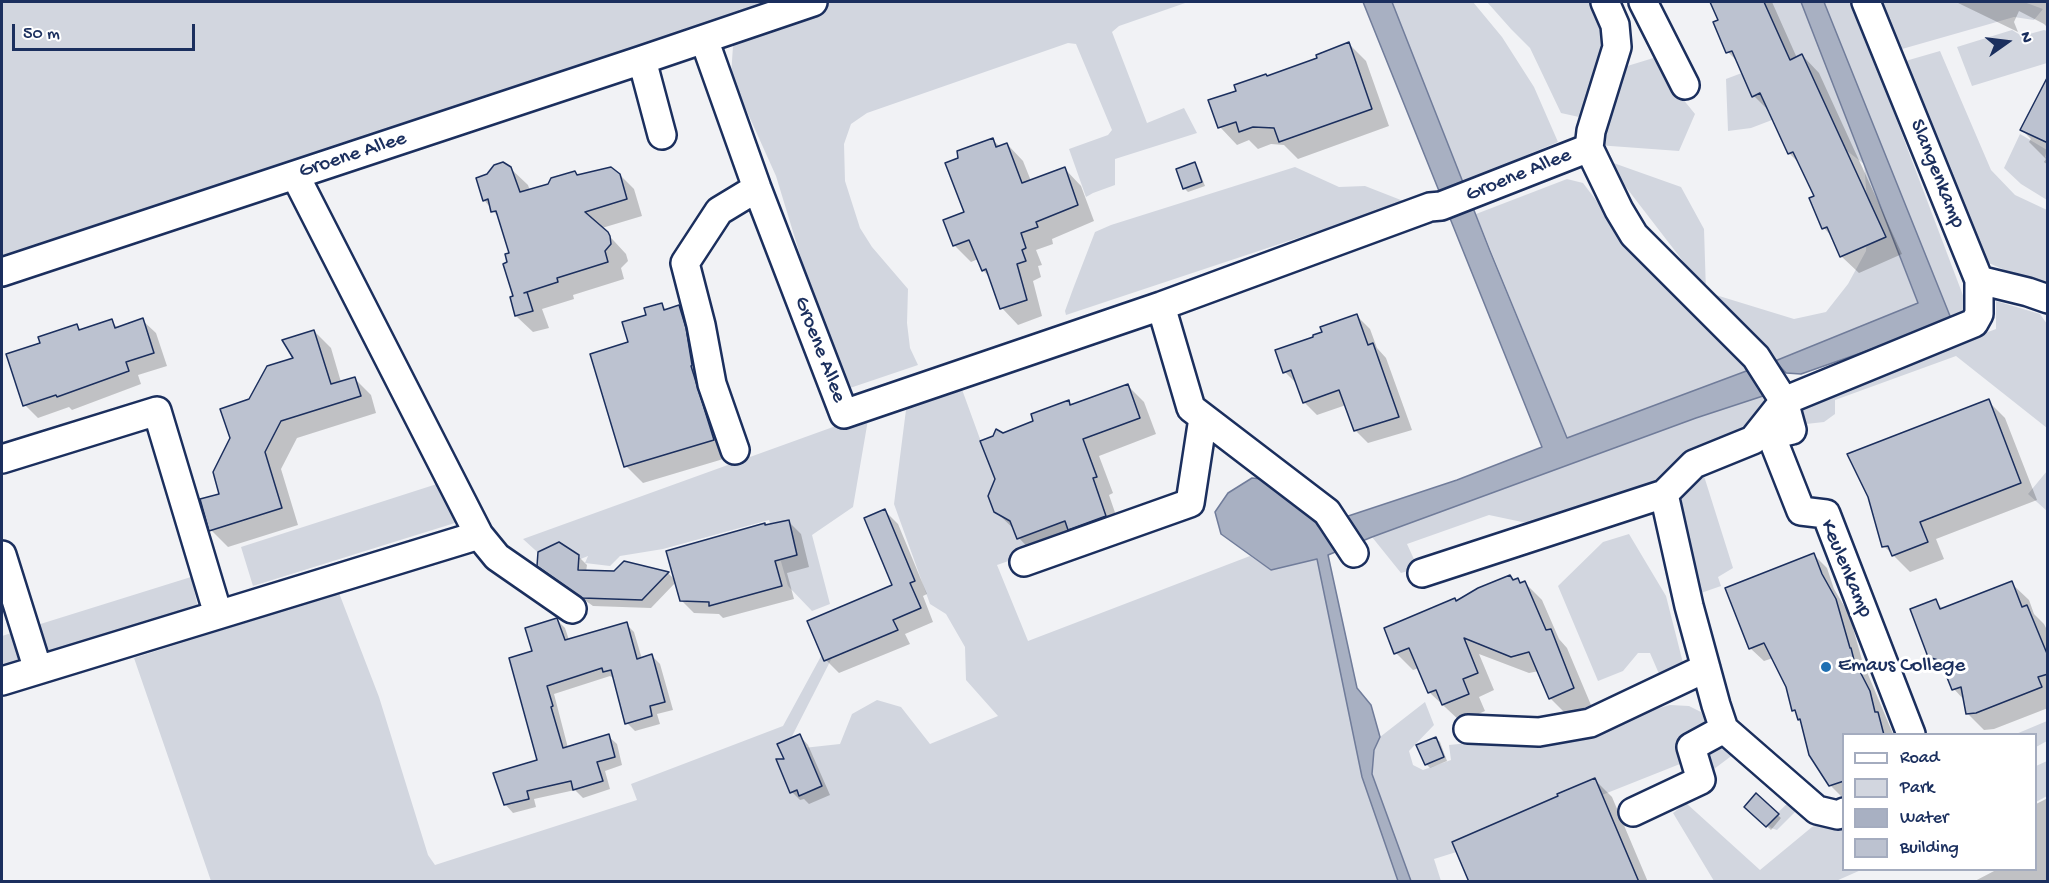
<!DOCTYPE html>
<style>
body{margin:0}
#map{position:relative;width:2049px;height:883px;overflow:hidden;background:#f1f2f5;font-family:"Gochi Hand",sans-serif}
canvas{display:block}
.frame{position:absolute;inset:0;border:3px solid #1b2f5e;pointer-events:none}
.legend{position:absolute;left:1842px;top:733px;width:195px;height:138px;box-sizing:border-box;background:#fff;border:2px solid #a4acbf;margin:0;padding:8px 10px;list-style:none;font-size:18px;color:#1b2f5e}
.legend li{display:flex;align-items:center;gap:12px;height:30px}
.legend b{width:30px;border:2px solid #a4acbf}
.north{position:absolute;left:1977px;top:12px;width:60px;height:60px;-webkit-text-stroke:4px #fff;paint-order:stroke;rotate:76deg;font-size:16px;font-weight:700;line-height:24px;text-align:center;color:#1b2f5e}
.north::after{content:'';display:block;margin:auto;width:21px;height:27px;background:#1b2f5e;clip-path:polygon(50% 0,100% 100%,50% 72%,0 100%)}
.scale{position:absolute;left:12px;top:24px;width:183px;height:27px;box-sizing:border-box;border:3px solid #1b2f5e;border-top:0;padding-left:8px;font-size:18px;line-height:21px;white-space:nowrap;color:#1b2f5e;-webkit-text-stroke:4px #fff;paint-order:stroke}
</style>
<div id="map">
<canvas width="2049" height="883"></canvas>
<div class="frame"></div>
<ul class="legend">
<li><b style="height:8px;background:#fff"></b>Road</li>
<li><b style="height:16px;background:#d2d6df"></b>Park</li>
<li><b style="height:16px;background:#a8b0c2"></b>Water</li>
<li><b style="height:16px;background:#bcc2d0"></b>Building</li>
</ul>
<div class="north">N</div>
<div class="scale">50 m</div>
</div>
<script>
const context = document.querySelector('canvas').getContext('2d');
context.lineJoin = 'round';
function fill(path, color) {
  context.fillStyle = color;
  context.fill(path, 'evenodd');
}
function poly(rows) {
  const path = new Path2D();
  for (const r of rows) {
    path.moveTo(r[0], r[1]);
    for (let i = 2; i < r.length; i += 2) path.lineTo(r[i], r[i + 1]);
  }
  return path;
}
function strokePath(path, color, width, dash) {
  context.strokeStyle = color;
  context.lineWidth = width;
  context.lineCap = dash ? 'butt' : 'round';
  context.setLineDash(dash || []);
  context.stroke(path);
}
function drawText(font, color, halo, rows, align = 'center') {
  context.font = font + ' "Gochi Hand",sans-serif';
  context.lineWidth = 6;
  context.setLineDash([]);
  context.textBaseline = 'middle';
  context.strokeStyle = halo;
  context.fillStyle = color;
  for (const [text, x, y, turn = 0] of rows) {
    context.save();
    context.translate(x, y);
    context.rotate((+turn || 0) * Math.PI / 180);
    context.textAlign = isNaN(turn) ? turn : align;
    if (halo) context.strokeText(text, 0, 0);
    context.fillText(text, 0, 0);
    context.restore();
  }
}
const green = poly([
 [2,2,784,2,2,256],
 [830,2,1188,2,1119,26,1112,32,1147,123,1184,108,1197,133,1115,159,1115,185,1093,193,1086,197,1069,149,1108,135,1112,130,1076,44,1068,43,867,113,851,124,844,144,845,181,860,228,872,247,908,289,907,323,910,348,918,365,844,390,833,363,776,176,731,76,734,31],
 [1392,2,1473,2,1502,37,1534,87,1558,142,1463,182],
 [1487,2,1595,2,1607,31,1586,115,1579,117,1561,113,1530,48,1511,29],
 [1758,2,1801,2,1918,304,1774,361,1706,291,1605,160,1681,187,1704,229,1706,292,1794,319,1826,312,1848,284,1866,251,1868,211,1864,164,1808,121,1772,120,1751,128,1728,131,1726,79,1768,63,1761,8],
 [1824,2,1852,2,1970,314,1952,321],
 [1876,2,2024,2,2043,9,2034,20,2014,17,1895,51],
 [2012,30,2022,36,2044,30,2047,31,2047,63,1972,86,1957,47],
 [1940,51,1991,170,2015,195,2047,210,2047,289,1982,260,1902,62],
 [1660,56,1674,88,1695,114,1679,151,1597,145,1614,108,1624,67],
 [2020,134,2047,150,2045,157,2047,159,2047,200,2021,184,2004,168],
 [1295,167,1339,187,1365,186,1406,202,1066,315,1065,311,1073,289,1095,232,1111,225],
 [1567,179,1583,183,1627,241,1749,370,1567,438,1476,214],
 [1996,301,2040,314,2047,324,2047,428,1956,356,1835,400,1835,414,1824,422,1806,424,1798,417,1801,402,1996,329],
 [960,384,980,439,1019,534,1082,514,1089,533,997,565,1028,641,1250,556,1271,570,1317,558,1362,777,1398,881,211,881,134,658,339,593,379,697,428,855,435,865,637,800,631,784,783,726,826,647,840,642,785,750,840,744,852,714,877,700,901,707,930,744,998,716,966,680,965,647,946,614,930,604,894,504,907,402],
 [1766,395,1765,413,1745,435,1668,480,1541,526,1489,515,1407,544,1418,568,1401,573,1372,537,1696,418],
 [869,414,853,507,812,535,830,604,812,611,788,586,769,520,663,549,620,556,610,566,585,563,588,556,556,569,523,539],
 [1759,446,1764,452,1704,476,1733,568,1718,577,1721,586,1698,594,1673,498,1685,484],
 [2047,471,2047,511,2028,494],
 [440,483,458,522,253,586,241,547],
 [1629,534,1666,596,1683,663,1674,671,1660,676,1650,653,1638,653,1623,671,1598,681,1558,586,1603,542],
 [191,577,200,616,2,673,2,636],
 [1425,702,1434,725,1409,751,1413,765,1423,770,1451,760,1449,745,1489,741,1526,744,1587,738,1649,711,1670,705,1689,706,1701,712,1709,728,1685,762,1466,849,1434,859,1441,881,1411,881,1372,774,1372,763,1374,750,1380,737],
 [2047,721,2047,741,2036,747,2036,734,2016,734],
 [1717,745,1731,745,1738,751,1710,772,1706,749],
 [2047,761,2047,796,2036,802,2036,766],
 [1792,799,1797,810,1777,830,1771,828,1767,823],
 [1686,803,1760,870,1812,827,1825,823,1843,823,1844,870,1861,870,1836,881,1714,881,1673,813]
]);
const water = poly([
 [1363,2,1392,2,1490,251,1567,438,1749,370,1766,395,1696,418,1372,537,1328,555,1357,688,1371,705,1380,737,1374,750,1372,774,1411,881,1398,881,1362,777,1317,559,1271,570,1221,534,1215,512,1228,493,1252,478,1272,480,1303,503,1318,526,1457,480,1542,447,1363,2],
 [1801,2,1824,2,1952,321,1801,374,1786,373,1775,361,1918,303,1801,2]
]);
const shadow = poly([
 [1711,2,1772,2,1797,58,1802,55,1819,73,1902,254,1859,273,1841,256,1834,239,1824,228,1811,199,1816,197,1801,165,1789,153,1771,113,1754,96,1740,64,1728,52,1720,21],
 [1956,2,2048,2,2048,28,2044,24,2019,11,2014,22,2018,32],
 [1349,44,1366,61,1389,126,1298,159,1284,145,1271,144,1258,149,1249,140,1237,145,1220,127,1210,101,1319,59],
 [2048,79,2048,165,2044,162,2046,159,2029,142,2031,139,2022,130],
 [992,139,1000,147,1007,144,1023,161,1031,181,1065,169,1081,186,1094,221,1052,239,1053,244,1036,250,1042,265,1038,266,1041,277,1033,281,1042,316,1018,325,1002,308,990,278,983,270,978,259,971,262,954,245,945,221,966,213],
 [1194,164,1198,168,1205,186,1188,192,1184,188],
 [510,168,528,185,530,191,549,185,575,172,579,176,617,172,634,189,642,216,602,228,626,254,628,261,621,268,624,279,573,295,574,299,542,309,549,328,533,332,516,316,509,263,511,254,500,219,484,200],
 [661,305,667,310,679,306,696,323,730,457,643,483,626,466,630,343,648,316],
 [1357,316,1370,329,1377,348,1386,358,1412,430,1368,443,1355,430,1346,405,1317,415,1304,402,1298,385,1285,372,1315,338],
 [142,320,156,333,167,366,138,375,141,384,72,410,69,407,38,418,25,405,41,344,77,326,82,331,111,321,118,328],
 [314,331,331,348,341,382,354,378,371,395,376,413,297,438,281,469,298,525,228,547,211,530,250,400,296,358],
 [1127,385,1144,402,1156,434,1099,456,1113,493,1109,495,1122,533,1035,555,1019,538,1015,530,995,511,997,479,1003,434,1035,422,1068,401,1073,406],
 [1988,401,2005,418,2037,500,1936,539,1944,559,1910,572,1884,546],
 [885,511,898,524,927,594,923,596,933,622,905,634,910,644,839,673,826,660,894,586],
 [788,521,801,534,809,567,787,573,794,599,723,618,719,614,694,613,681,600,676,582,651,608,593,606,548,574,539,565,578,556,587,565,586,572,614,573,624,562,668,573,676,581,766,526],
 [1814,555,1827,568,1834,589,1849,614,1862,660,1893,734,1844,734,1844,799,1830,785,1803,723,1794,710,1788,687,1773,658,1764,661,1750,648],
 [1518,580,1522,584,1525,583,1542,600,1559,639,1567,648,1591,705,1567,715,1550,698,1539,671,1529,673,1479,654,1494,690,1479,697,1485,711,1461,722,1429,692,1419,668,1413,670,1396,653,1457,603],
 [2011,583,2029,600,2034,614,2044,624,2048,632,2048,708,1994,729,1984,730,1967,713,1965,701,1954,689,1948,676,1929,656,1935,601,1943,609],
 [557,620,565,628,569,640,626,624,634,632,642,659,652,656,660,664,673,710,657,714,660,724,635,731,627,723,615,679,610,676,554,694,568,748,608,736,617,744,622,765,605,771,610,789,583,798,575,790,534,799,536,807,513,813,505,804,539,761,533,652],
 [800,736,808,745,830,795,809,804,804,799,800,800,792,792,786,761],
 [1436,738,1440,742,1447,761,1430,768,1426,764],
 [1595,780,1612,797,1648,882,1471,882],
 [1756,795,1781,818,1771,830,1746,807],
 [2048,798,2048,882,1973,882,1996,870,2036,870,2036,804]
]);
const building = poly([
 [1710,2,1764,2,1790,60,1802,54,1886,237,1840,257,1827,227,1822,229,1809,198,1814,196,1793,152,1788,154,1760,93,1752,97,1732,51,1726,53,1713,22,1718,20,1710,2],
 [1349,42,1372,109,1279,142,1274,128,1253,127,1239,132,1236,122,1218,128,1208,100,1236,91,1234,85,1266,74,1267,76,1317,58,1316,55,1349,42],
 [2048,76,2048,143,2020,130,2048,76],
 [993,138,996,147,1007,143,1022,183,1065,167,1078,205,1036,222,1038,227,1021,233,1026,248,1022,250,1026,261,1017,264,1027,300,1000,309,986,269,982,271,969,240,953,246,943,220,964,212,945,163,958,158,957,151,993,138],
 [503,162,511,167,520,192,548,184,551,178,575,171,577,175,611,167,620,174,627,199,585,212,608,232,610,236,611,244,605,251,608,262,557,278,558,282,524,293,527,292,533,311,515,316,510,297,513,296,503,264,507,262,505,254,509,253,496,211,491,212,488,199,483,201,476,178,487,174,494,165,503,162],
 [1195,162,1202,182,1183,189,1176,169,1195,162],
 [662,303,664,310,679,305,686,328,692,365,691,366,714,440,624,467,590,354,628,342,622,322,646,315,644,308,662,303],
 [1357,314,1368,345,1373,343,1399,417,1354,431,1339,390,1303,403,1291,370,1283,373,1275,350,1313,337,1313,335,1322,332,1320,327,1357,314],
 [143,318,154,353,126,362,129,371,57,397,56,395,23,406,6,354,40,343,38,337,77,324,79,330,112,319,115,328,143,318],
 [314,330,331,384,355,377,361,396,281,421,265,452,282,508,209,531,200,499,219,494,213,472,230,438,220,409,249,399,267,366,293,358,282,340,314,330],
 [1128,384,1140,418,1083,439,1097,477,1093,478,1106,516,1068,530,1065,521,1017,539,1010,521,994,512,988,496,995,479,980,441,993,436,996,429,1003,433,1033,421,1031,414,1069,400,1070,405,1128,384],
 [1989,399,2021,483,1920,522,1928,542,1892,556,1888,546,1882,547,1868,497,1847,454,1989,399],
 [885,509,915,581,910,583,921,608,893,620,898,630,824,661,807,621,892,585,864,518,885,509],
 [789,520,797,555,775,561,782,586,709,606,709,602,680,601,666,551,765,523,765,525,789,520],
 [559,542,579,555,578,570,614,571,624,561,669,572,642,600,582,598,537,566,538,552,559,542],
 [1814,553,1822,574,1836,599,1850,648,1851,648,1854,660,1870,691,1875,712,1878,712,1884,735,1844,735,1844,781,1829,786,1809,755,1800,719,1798,720,1795,710,1792,711,1786,687,1764,643,1749,649,1725,588,1814,553],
 [1510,575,1513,580,1518,578,1520,583,1525,581,1546,630,1551,629,1574,688,1549,699,1529,652,1511,657,1464,638,1478,673,1463,679,1469,694,1442,705,1436,690,1428,693,1409,648,1394,654,1384,628,1455,598,1456,601,1478,588,1510,575],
 [2012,581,2022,607,2027,605,2048,656,2048,674,2038,677,2042,687,1976,713,1966,714,1961,687,1952,690,1944,670,1942,671,1938,660,1928,657,1910,609,1936,599,1940,609,2012,581],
 [557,618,565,640,627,622,637,659,652,654,665,702,650,706,652,716,625,724,611,670,603,672,602,668,547,686,553,706,551,707,563,748,609,734,615,757,597,762,603,781,573,790,571,781,527,791,529,799,504,805,493,773,537,760,509,658,532,651,525,628,557,618],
 [800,734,822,786,799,796,797,790,790,793,776,759,784,759,777,744,800,734],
 [1436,737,1444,757,1425,765,1416,745,1436,737],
 [1595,778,1639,882,1469,882,1452,842,1558,796,1557,794,1595,778],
 [1756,793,1779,814,1766,827,1744,807,1756,793]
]);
const minor = poly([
 [1643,2,1685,85],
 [1866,2,1979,280,2028,292,2048,299],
 [704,39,757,188,844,414,1161,306,1430,207,1441,206,1589,148],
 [642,60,662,135],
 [1589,148,1619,210,1634,235,1756,357,1784,401,1792,430,1771,435,1801,511,1826,514,1911,734],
 [1589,148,1591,131,1617,47,1615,25,1605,2],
 [295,175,479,535,497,557,572,609],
 [2,272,642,60,813,2],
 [1161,306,1191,408,1327,512,1354,553],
 [735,450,712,384,701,325,685,263,719,211,757,188],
 [2,459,157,411,218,614],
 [2,555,38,670],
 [1024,562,1190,503,1203,418],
 [1422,573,1664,494],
 [2,681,479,535],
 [1468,729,1539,732,1590,723,1706,668],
 [1633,812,1701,780,1691,747,1724,729],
 [1844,812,1838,815,1817,810,1724,729,1716,705,1689,606,1664,494,1694,464,1753,440,1784,401,1974,323,1979,314,1979,280]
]);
const markers = [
 [1826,667,6,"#1f6fb2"]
];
const streetNames = [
 ["Groene Allee",353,156,-18],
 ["Slangenkamp",1936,174,68],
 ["Groene Allee",1519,176,-22],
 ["Groene Allee",819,350,69],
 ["Keulenkamp",1845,569,67]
];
const poiNames = [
 ["Emaus College",1838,667]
];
fill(green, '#d2d6df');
fill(water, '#a8b0c2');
strokePath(water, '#707c9a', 1.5);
fill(shadow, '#0003');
fill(building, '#bcc2d0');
strokePath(building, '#1b2f5e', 1.5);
strokePath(minor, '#1b2f5e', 32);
strokePath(minor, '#fff', 27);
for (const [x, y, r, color] of markers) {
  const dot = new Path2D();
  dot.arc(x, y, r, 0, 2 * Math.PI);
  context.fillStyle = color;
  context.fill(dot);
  strokePath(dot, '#fff', 2);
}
drawText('21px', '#1b2f5e', '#fff', streetNames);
drawText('21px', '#1b2f5e', '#fff', poiNames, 'left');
</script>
